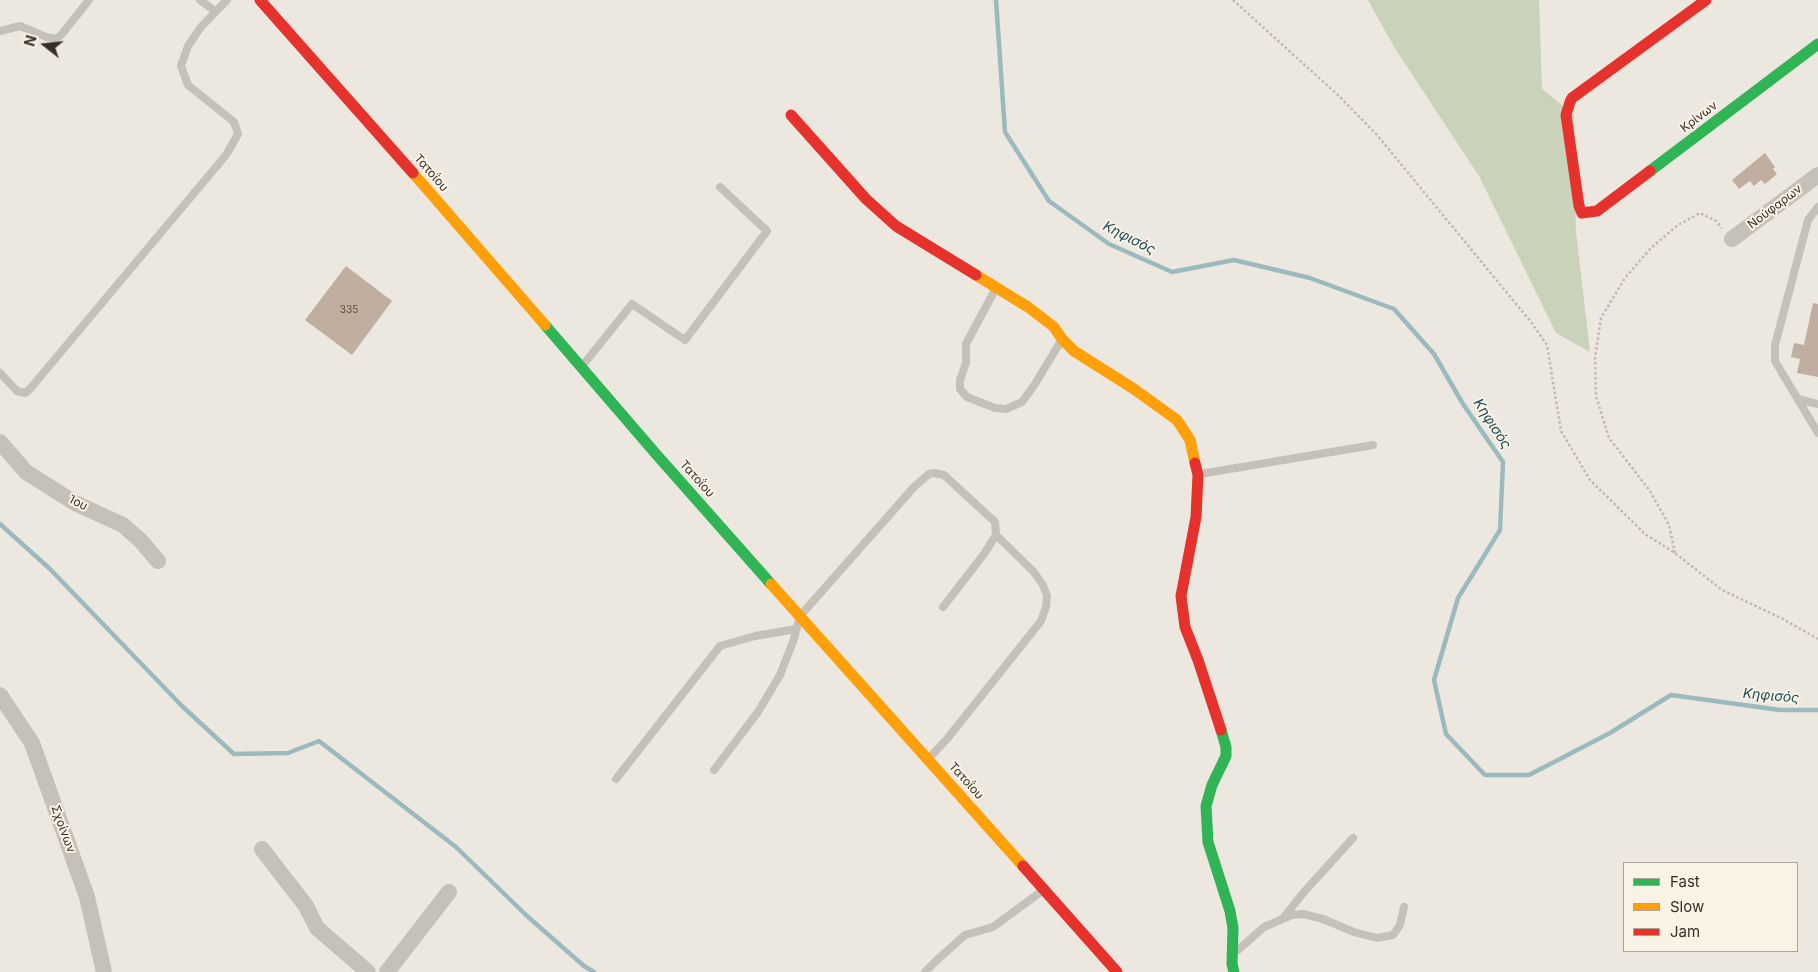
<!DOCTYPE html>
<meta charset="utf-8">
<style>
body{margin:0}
#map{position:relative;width:1818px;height:972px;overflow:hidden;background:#ece8e0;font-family:Inter,sans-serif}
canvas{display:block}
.legend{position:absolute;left:1623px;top:862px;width:175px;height:90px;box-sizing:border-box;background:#f9f3e6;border:1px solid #aba49a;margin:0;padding:6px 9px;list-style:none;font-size:15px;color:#362d27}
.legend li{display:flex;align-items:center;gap:10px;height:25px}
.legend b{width:25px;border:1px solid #aba49a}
.north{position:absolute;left:20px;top:20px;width:50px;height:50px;-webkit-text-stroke:4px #f9f3e6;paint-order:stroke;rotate:286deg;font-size:14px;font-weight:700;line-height:20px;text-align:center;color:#362d27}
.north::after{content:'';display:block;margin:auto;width:18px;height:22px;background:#362d27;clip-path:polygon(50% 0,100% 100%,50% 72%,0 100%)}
</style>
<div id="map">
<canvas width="1818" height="972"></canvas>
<ul class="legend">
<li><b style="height:6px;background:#30b455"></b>Fast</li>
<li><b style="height:6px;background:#ff9f0a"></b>Slow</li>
<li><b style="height:6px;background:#e5322d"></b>Jam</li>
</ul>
<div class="north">N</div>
</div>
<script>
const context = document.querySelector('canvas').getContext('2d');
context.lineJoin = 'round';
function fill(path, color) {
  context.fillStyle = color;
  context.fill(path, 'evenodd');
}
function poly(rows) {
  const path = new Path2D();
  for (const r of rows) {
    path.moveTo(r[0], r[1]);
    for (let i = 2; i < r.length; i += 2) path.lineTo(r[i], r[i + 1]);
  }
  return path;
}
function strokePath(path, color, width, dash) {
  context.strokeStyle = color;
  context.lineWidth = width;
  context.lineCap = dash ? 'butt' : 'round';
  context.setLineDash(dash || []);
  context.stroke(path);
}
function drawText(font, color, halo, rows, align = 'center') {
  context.font = font + ' Inter,sans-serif';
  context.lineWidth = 4;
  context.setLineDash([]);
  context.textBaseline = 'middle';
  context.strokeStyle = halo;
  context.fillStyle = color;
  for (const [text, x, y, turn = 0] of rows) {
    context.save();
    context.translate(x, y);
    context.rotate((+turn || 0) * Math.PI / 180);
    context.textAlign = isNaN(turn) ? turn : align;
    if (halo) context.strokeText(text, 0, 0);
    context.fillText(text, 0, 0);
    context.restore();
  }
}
const green = poly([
 [1368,0,1539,0,1542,89,1574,115,1576,232,1590,352,1556,333,1479,176,1394,47]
]);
const stream = poly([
 [996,0,1005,132,1049,201,1109,244,1172,272,1234,260,1310,278,1394,309,1434,354,1463,404,1503,462,1500,530,1458,598,1434,680,1446,734,1485,775,1529,775,1610,733,1671,695,1780,710,1818,710],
 [0,524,50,569,182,706,234,754,288,753,319,741,456,847,527,916,584,966,594,972]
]);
const building = poly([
 [1765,153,1775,167,1773,169,1777,174,1765,184,1761,180,1754,186,1750,181,1739,189,1732,180],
 [346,266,392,301,352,355,305,320],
 [1813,303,1818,304,1818,377,1797,373,1800,359,1791,357,1794,343,1804,345]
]);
const path = poly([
 [1233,0,1339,96,1377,135,1531,322,1547,345,1561,431,1590,480,1645,534,1675,553,1722,590,1783,619,1818,639],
 [1675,553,1669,525,1650,491,1609,438,1596,396,1595,358,1601,318,1625,278,1651,248,1678,225,1700,213,1716,221,1722,228]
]);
const lane = poly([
 [200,0,215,11],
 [0,31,20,26,46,37,56,39,62,34,89,0],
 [1818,207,1808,220,1775,345,1775,361,1818,433],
 [996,288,966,344,966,363,960,380,960,389,967,397,995,408,1006,409,1022,402,1035,384,1061,341],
 [583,365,632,304,685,340,767,231,720,187],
 [0,373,17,391,25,393,29,390,226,155,238,134,234,122,188,85,181,66,188,46,201,27,227,0],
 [1798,399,1818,404],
 [1200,474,1373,445],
 [929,758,947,739,1041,621,1046,607,1047,596,1043,585,1033,571,996,535],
 [714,770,758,712,780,675,794,639,800,616,914,487,929,474,934,473,944,475,995,522,996,535,984,554,943,607],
 [616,779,720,646,755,636,796,629],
 [1284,917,1304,892,1353,838],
 [1238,950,1264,927,1292,915,1303,914,1323,919,1354,932,1377,938,1393,935,1400,925,1404,907],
 [925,972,937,960,965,935,993,927,1042,891]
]);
const street = poly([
 [1732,239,1818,175],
 [0,442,26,472,75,503,123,525,141,541,158,561],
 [0,695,32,743,87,897,104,972],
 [262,849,306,906,317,928,368,972],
 [387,972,449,892]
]);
const fast = poly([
 [1650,171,1818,44],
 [545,325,656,454,771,584],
 [1221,730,1226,747,1226,756,1212,785,1206,806,1208,842,1230,911,1233,928,1232,964,1234,972]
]);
const slow = poly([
 [413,173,545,325],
 [976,275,1028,307,1054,327,1062,339,1074,351,1134,389,1177,420,1190,440,1195,463],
 [771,584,1023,866]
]);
const jam = poly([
 [260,0,413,173],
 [791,115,866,199,896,226,976,275],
 [1650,171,1597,211,1582,213,1579,206,1566,115,1570,102,1572,98,1706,0],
 [1195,463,1198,475,1196,517,1181,596,1185,627,1198,660,1221,730],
 [1023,866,1117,972]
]);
const numberNames = [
 ["335",349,310]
];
const streetNames = [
 ["Κρίνων",1699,117,-37],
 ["Τατοΐου",431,173,49],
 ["Νούφαρων",1775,207,-37],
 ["Τατοΐου",697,479,48],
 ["Ίου",78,503,28],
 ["Τατοΐου",966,781,48],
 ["Σχοίνων",63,829,70]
];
const waterNames = [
 ["Κηφισός",1129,238,27],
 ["Κηφισός",1492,424,57],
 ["Κηφισός",1771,696,5]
];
fill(green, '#cad3b9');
strokePath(stream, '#9bbabe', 4.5);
fill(building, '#c0aea1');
strokePath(path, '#beb8b1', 2.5, [2.5, 2.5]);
strokePath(lane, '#c5c0b8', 8);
strokePath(street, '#c5c0b8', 16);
strokePath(fast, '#30b455', 11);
strokePath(slow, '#ff9f0a', 11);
strokePath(jam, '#e5322d', 11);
drawText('10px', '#584d46', null, numberNames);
drawText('12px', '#362d27', '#f9f3e6', streetNames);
drawText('italic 14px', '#1c4c58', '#f9f3e6', waterNames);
</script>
